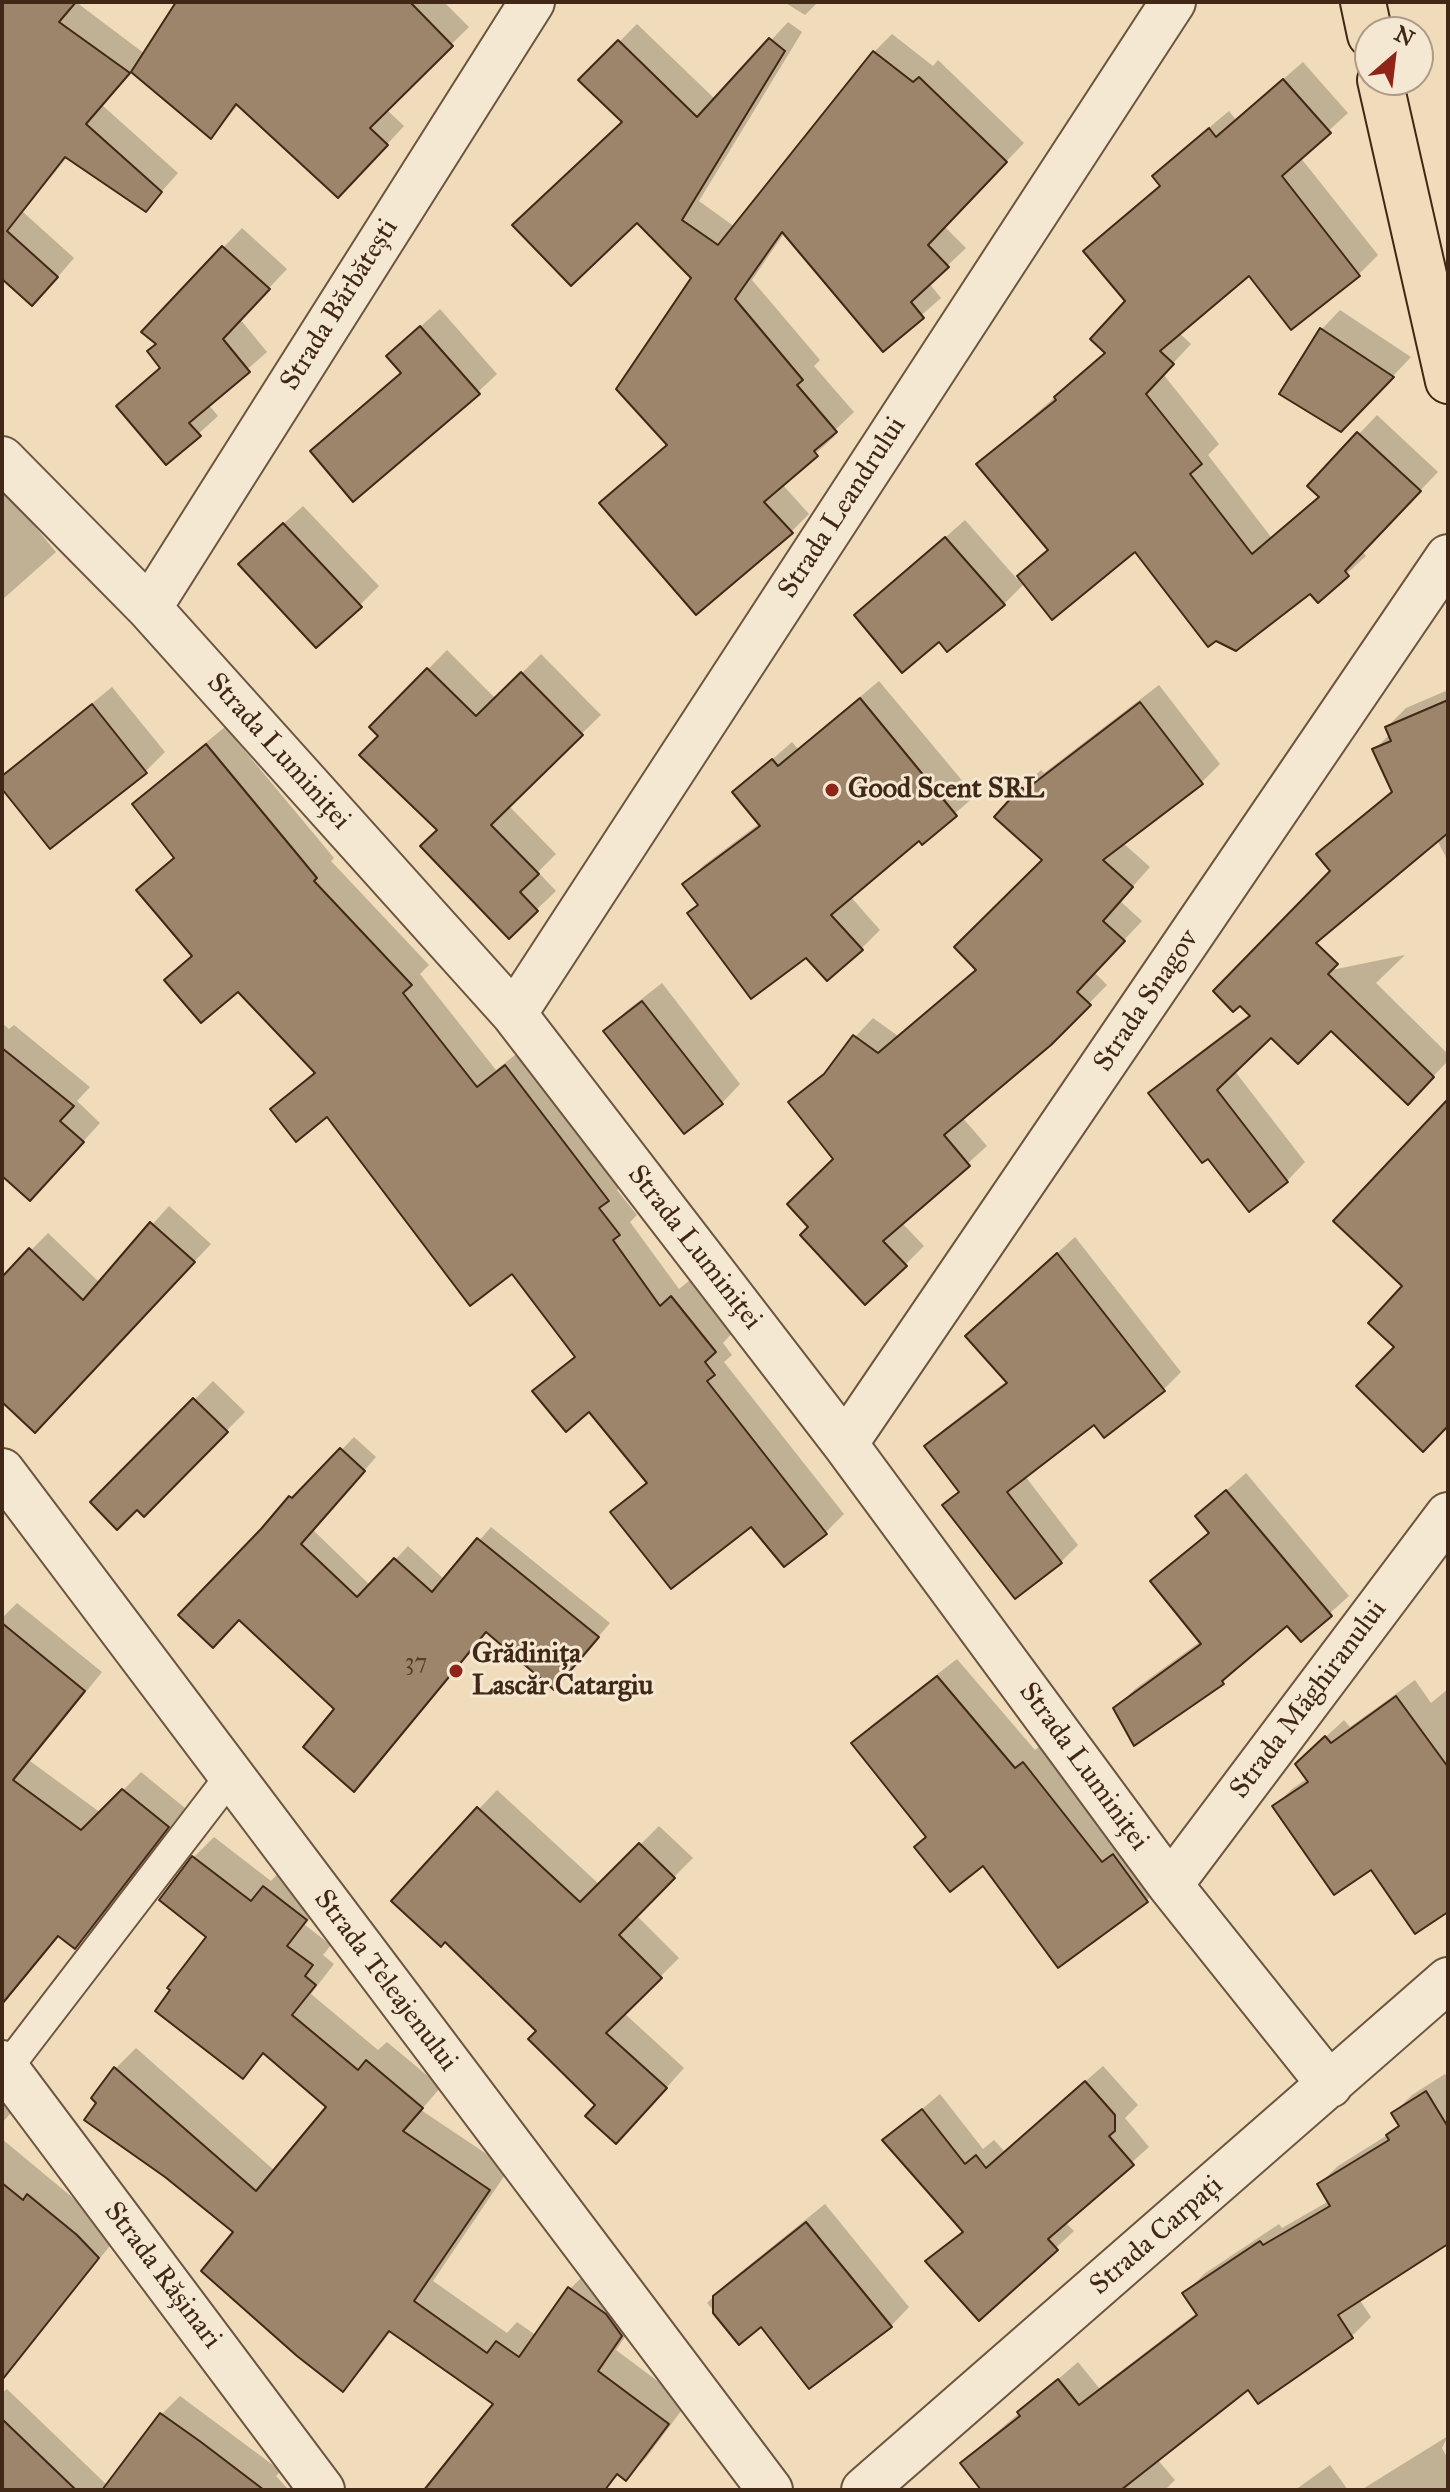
<!DOCTYPE html>
<meta charset="utf-8">
<style>
body{margin:0}
#map{position:relative;width:1450px;height:2492px;overflow:hidden;background:#f0dcba;font-family:"IM FELL Great Primer",serif}
canvas{display:block}
.frame{position:absolute;inset:0;border:4px solid #402716;pointer-events:none}
.north{position:absolute;left:1354px;top:16px;width:80px;height:80px;box-sizing:border-box;background:#f5e8d2;border:2px solid #ad9b87;border-radius:50%;rotate:28deg;font-size:22px;font-weight:700;line-height:32px;text-align:center;color:#402716}
.north::after{content:'';display:block;margin:auto;width:28px;height:36px;background:#8f2418;clip-path:polygon(50% 0,100% 100%,50% 72%,0 100%)}
</style>
<div id="map">
<canvas width="1450" height="2492"></canvas>
<div class="frame"></div>
<div class="north">N</div>
</div>
<script>
const context = document.querySelector('canvas').getContext('2d');
context.lineJoin = 'round';
function fill(path, color) {
  context.fillStyle = color;
  context.fill(path, 'evenodd');
}
function poly(rows) {
  const path = new Path2D();
  for (const r of rows) {
    path.moveTo(r[0], r[1]);
    for (let i = 2; i < r.length; i += 2) path.lineTo(r[i], r[i + 1]);
  }
  return path;
}
function strokePath(path, color, width, dash) {
  context.strokeStyle = color;
  context.lineWidth = width;
  context.lineCap = dash ? 'butt' : 'round';
  context.setLineDash(dash || []);
  context.stroke(path);
}
function drawText(font, color, halo, rows, align = 'center') {
  context.font = font + ' "IM FELL Great Primer",serif';
  context.lineWidth = 6;
  context.setLineDash([]);
  context.textBaseline = 'middle';
  context.strokeStyle = halo;
  context.fillStyle = color;
  for (const [text, x, y, turn = 0] of rows) {
    context.save();
    context.translate(x, y);
    context.rotate((+turn || 0) * Math.PI / 180);
    context.textAlign = isNaN(turn) ? turn : align;
    if (halo) context.strokeText(text, 0, 0);
    context.fillText(text, 0, 0);
    context.restore();
  }
}
const shadow = poly([
 [2,2,76,2,145,54,178,2,444,2,469,27,386,109,404,126,356,178,239,104,211,137,132,70,102,105,178,173,146,209,68,156,23,212,74,258,50,286,2,277],
 [784,2,818,2,805,15],
 [788,22,802,32,699,201,735,227,874,52,892,34,933,66,938,60,1024,143,944,226,966,248,929,283,941,298,883,349,785,232,752,280,820,360,814,366,854,412,832,433,835,436,782,484,809,514,791,532,620,485,668,444,693,277,624,122,581,80,637,24,716,100],
 [1303,62,1348,113,1300,157,1378,255,1359,274,1291,327,1249,273,1178,332,1191,344,1163,374,1219,444,1208,455,1271,537,1320,495,1359,434,1377,415,1438,472,1362,551,1366,556,1318,600,1310,592,1135,549,1025,583,1004,604,947,649,940,640,857,615,965,520,1017,579,1049,548,979,464,1106,352,1128,301,1086,251,1161,185,1154,176,1173,158,1229,111,1236,120],
 [242,228,287,269,240,319,267,352,208,404,218,416,166,463,162,367,158,343,144,331],
 [440,309,497,374,478,392,313,451,403,372,408,338],
 [1340,310,1411,357,1360,411,1281,393,1322,329],
 [2,487,56,552,2,600],
 [303,506,379,586,360,605,260,545],
 [447,650,496,699,541,654,601,715,508,805,556,854,538,872,556,891,509,936,381,736,371,727],
 [879,681,975,796,922,842,919,838,850,896,880,930,861,949,806,955,690,913,699,903,685,884,704,865,760,823,735,792,792,742,798,749],
 [1159,685,1220,764,1202,782,1123,843,1150,867,1120,901,1142,921,1094,972,1107,985,1050,1043,962,1117,987,1146,902,1223,924,1246,905,1265,811,1227,835,1159,791,1102,834,1065,855,1037,873,1018,898,1036,978,968,1045,859,1022,788,1041,770,1044,773],
 [112,687,165,752,146,771,51,846,2,786,2,777],
 [1448,690,1448,861,1437,840,1333,871,1318,854,1393,789,1375,749,1390,734,1387,727,1406,708],
 [225,727,334,858,331,861,429,965,420,974,496,1070,524,1048,626,1181,617,1190,637,1215,630,1222,679,1289,690,1280,733,1332,723,1343,732,1355,724,1362,844,1514,826,1532,784,1564,752,1524,612,1512,648,1480,590,1410,535,1391,576,1355,513,1271,328,1115,272,1109,315,1071,238,989,193,955,138,890,175,856,135,805,153,786],
 [1405,955,1376,983,1448,1054,1448,1061,1408,1102,1331,1028,1271,1035,1234,1070,1305,1162,1287,1181,1208,1156,1151,1094,1170,1075,1250,1014,1258,985],
 [662,983,740,1084,722,1103,606,1031,625,1012],
 [2,1023,9,1029,14,1025,90,1087,77,1101,100,1123,47,1181,2,1174],
 [169,1206,211,1244,35,1430,2,1399,2,1280,48,1233,100,1283],
 [1075,1237,1181,1372,1164,1389,1104,1435,1095,1422,1025,1476,1078,1545,1061,1562,945,1505,960,1490,927,1446,944,1429,1008,1380,985,1319],
 [213,1381,245,1412,144,1514,137,1507,93,1502],
 [354,1437,376,1457,313,1530,371,1586,408,1546,445,1580,491,1527,610,1623,567,1674,487,1630,337,1709,291,1497,303,1485,306,1487],
 [1246,1473,1349,1596,1301,1639,1287,1623,1223,1682,1116,1708,1135,1689,1201,1641,1153,1581,1210,1531,1197,1516],
 [17,1603,102,1672,30,1761,101,1813,141,1772,185,1808,93,1929,75,1947,60,1935,37,1958,2,1932,2,1618],
 [957,1659,1035,1750,1042,1744,1165,1881,1147,1900,1058,1965,984,1863,928,1836,854,1743,873,1724],
 [1415,1680,1431,1703,1448,1689,1448,1900,1372,1867,1275,1806,1292,1789,1308,1778,1315,1747,1344,1720,1350,1727],
 [497,1790,600,1885,659,1826,693,1858,636,1915,679,1958,624,2013,684,2068,635,2123,598,2105,539,2031,479,1809],
 [214,1837,271,1881,284,1867,325,1899,305,1925,331,1945,323,1955,334,1964,311,1994,378,2050,387,2042,441,2087,421,2110,509,2169,433,2281,507,2333,517,2322,537,2336,570,2289,590,2269,641,2314,616,2350,687,2403,646,2458,626,2478,620,2473,605,2490,426,2490,496,2404,391,2331,362,2369,342,2389,236,2232,93,2098,116,2068,136,2048,275,2171,329,2106,265,2053,243,2076,209,1936,161,1899,194,1857],
 [1103,2066,1138,2105,1125,2118,1149,2147,1065,2222,1074,2231,979,2319,927,2262,964,2230,885,2140,940,2094,983,2149,994,2140,1005,2152],
 [1445,2074,1448,2078,1448,2211,1359,2299,1371,2317,1352,2336,1258,2402,1249,2387,1157,2459,1175,2480,1165,2490,984,2490,963,2463,982,2445,1078,2362,1099,2388,1198,2312,1185,2293,1204,2274,1279,2224,1282,2228,1329,2201,1319,2184,1338,2166,1389,2134,1400,2124,1394,2113,1412,2095],
 [2,2085,17,2106,2,2123],
 [2,2139,96,2217,116,2238,2,2382],
 [825,2204,909,2307,891,2326,761,2324,740,2342,707,2303,726,2284],
 [7,2389,108,2486,162,2414,180,2396,281,2471,276,2476,289,2490,2,2490,2,2393],
 [1448,2436,1442,2448,1448,2459,1448,2490,1361,2490],
 [1330,2465,1348,2490,1295,2490]
]);
const building = poly([
 [2,2,76,2,59,22,130,73,86,124,162,192,146,212,65,157,7,231,58,277,32,306,2,279,2,2],
 [176,2,410,2,453,46,370,128,388,145,338,198,236,104,211,139,131,72,176,2],
 [769,38,785,51,682,220,718,245,873,51,913,82,919,77,1007,162,928,245,949,267,911,302,924,318,883,352,782,232,735,299,803,380,797,385,837,432,814,451,818,456,764,502,793,533,696,615,599,503,667,445,616,389,691,278,637,223,571,286,512,225,622,122,578,80,618,40,697,117,769,38],
 [1283,79,1331,133,1282,176,1360,276,1291,330,1249,276,1160,351,1174,364,1146,394,1202,464,1190,474,1252,554,1319,497,1307,486,1357,432,1421,491,1345,571,1349,576,1318,603,1310,594,1236,651,1216,641,1208,647,1135,552,1052,620,1017,576,1048,550,976,464,1056,400,1054,397,1105,353,1090,339,1125,301,1083,251,1160,186,1152,176,1209,128,1216,137,1283,79],
 [222,246,270,289,223,339,250,372,189,423,201,436,166,465,116,406,160,368,147,351,156,344,141,332,222,246],
 [420,326,480,394,353,502,310,451,401,373,386,356,420,326],
 [1320,328,1394,377,1341,432,1279,394,1320,328],
 [283,523,362,607,316,648,238,564,283,523],
 [945,537,1005,605,947,652,939,642,902,673,854,615,945,537],
 [427,668,476,716,521,672,583,735,491,825,539,874,520,892,538,911,509,939,420,846,437,830,359,755,378,736,369,727,427,668],
 [860,698,957,816,922,845,919,841,831,915,863,950,827,981,806,958,751,999,687,913,698,905,682,884,760,826,732,792,772,759,778,766,860,698],
 [1448,700,1448,833,1316,943,1338,964,1328,974,1434,1077,1408,1105,1331,1031,1298,1064,1271,1038,1217,1090,1288,1182,1249,1212,1208,1159,1202,1163,1148,1093,1250,1016,1240,1006,1233,1012,1213,991,1330,871,1316,854,1392,792,1372,749,1391,741,1385,727,1448,700],
 [1140,702,1203,784,1103,860,1133,887,1103,921,1125,941,1077,992,1091,1005,1051,1045,944,1135,970,1166,883,1241,907,1266,865,1305,800,1235,808,1227,787,1204,833,1159,788,1102,824,1074,853,1035,878,1053,976,970,954,947,1042,860,994,817,1021,787,1025,790,1140,702],
 [92,704,147,773,50,849,2,789,2,776,92,704],
 [206,744,317,878,314,881,412,985,403,993,477,1087,505,1065,609,1201,599,1208,620,1235,613,1240,660,1306,671,1296,716,1352,705,1362,715,1375,707,1381,827,1534,784,1567,751,1527,671,1589,610,1512,647,1483,589,1412,566,1432,532,1391,575,1357,512,1274,470,1306,327,1117,296,1142,270,1109,315,1073,238,992,201,1023,164,980,192,956,136,890,174,858,132,804,206,744],
 [642,1001,723,1104,684,1134,603,1031,642,1001],
 [2,1048,74,1106,60,1121,84,1142,30,1201,2,1176,2,1048],
 [1448,1099,1448,1426,1423,1452,1356,1386,1394,1347,1368,1323,1402,1286,1333,1221,1448,1099],
 [150,1222,195,1262,35,1433,2,1402,2,1277,29,1248,83,1300,150,1222],
 [1057,1253,1165,1391,1104,1438,1094,1425,1007,1492,1062,1563,1015,1599,942,1505,959,1492,924,1446,1007,1383,965,1336,1057,1253],
 [193,1398,228,1432,144,1517,137,1510,117,1530,90,1502,193,1398],
 [340,1448,365,1471,301,1544,357,1597,394,1558,432,1592,477,1538,599,1637,554,1690,486,1632,354,1792,303,1747,334,1709,239,1620,213,1648,178,1615,261,1529,289,1496,292,1498,340,1448],
 [1226,1490,1332,1616,1301,1642,1287,1626,1222,1681,1224,1684,1134,1746,1113,1708,1201,1644,1150,1581,1209,1533,1195,1516,1226,1490],
 [2,1623,85,1691,13,1780,81,1830,122,1789,169,1827,75,1949,58,1936,2,2004,2,1623],
 [937,1676,1015,1768,1023,1762,1102,1862,1113,1854,1148,1902,1058,1968,983,1866,950,1892,914,1847,926,1837,851,1743,937,1676],
 [1396,1696,1448,1767,1448,1912,1415,1934,1371,1870,1334,1895,1272,1806,1308,1782,1295,1764,1325,1736,1331,1743,1396,1696],
 [477,1807,580,1902,639,1843,675,1878,619,1935,662,1978,606,2033,667,2088,616,2144,585,2116,595,2105,528,2039,536,2031,445,1942,441,1947,391,1901,477,1807],
 [192,1856,251,1901,263,1886,307,1920,287,1946,313,1965,305,1976,316,1985,292,2015,358,2070,366,2060,423,2108,403,2131,490,2190,414,2301,487,2353,496,2341,519,2357,568,2287,606,2314,622,2336,598,2371,669,2424,626,2481,617,2474,605,2490,424,2490,493,2404,389,2331,343,2392,297,2356,201,2271,233,2232,165,2177,84,2120,96,2103,91,2098,114,2067,256,2191,326,2107,263,2053,243,2079,155,2011,170,1990,167,1988,206,1937,159,1900,192,1856],
 [1085,2081,1115,2115,1115,2131,1109,2136,1134,2165,1048,2239,1058,2250,979,2321,925,2261,963,2232,882,2140,922,2109,965,2164,976,2155,986,2168,1085,2081],
 [1426,2091,1448,2127,1448,2244,1338,2315,1353,2338,1258,2404,1248,2390,1121,2490,981,2490,960,2463,1020,2416,1017,2412,1058,2379,1079,2405,1197,2315,1182,2293,1260,2241,1263,2245,1330,2206,1317,2184,1389,2140,1386,2135,1399,2126,1391,2113,1426,2091],
 [2,2183,23,2200,27,2194,77,2235,99,2258,2,2380,2,2183],
 [806,2222,892,2327,809,2389,761,2327,739,2345,713,2313,713,2296,806,2222],
 [160,2413,201,2442,264,2490,102,2490,160,2413],
 [2,2419,76,2490,2,2490,2,2419]
]);
const lane = poly([
 [6,2069,230,1777]
]);
const street = poly([
 [2,459,149,608,514,1014,845,1444,1170,1885,1330,2085],
 [149,608,532,2],
 [514,1014,1173,2],
 [845,1444,1448,557],
 [2,1471,770,2490],
 [1170,1885,1448,1515],
 [2,2063,322,2490],
 [864,2490,1448,1980]
]);
const primary = poly([
 [1363,2,1370,35],
 [1380,80,1448,381]
]);
const markers = [
 [832,790,8,"#8f2418"],
 [456,1671,8,"#8f2418"]
];
const numberNames = [
 ["37",416,1663]
];
const streetNames = [
 ["Strada Bărbătești",340,305,-58],
 ["Strada Leandrului",843,508,-57],
 ["Strada Luminiței",278,752,48],
 ["Strada Snagov",1147,1001,-56],
 ["Strada Luminiței",694,1248,52],
 ["Strada Măghiranului",1309,1700,-53],
 ["Strada Luminiței",1083,1767,54],
 ["Strada Teleajenului",385,1981,53],
 ["Strada Carpați",1157,2236,-41],
 ["Strada Rășinari",162,2276,53]
];
const poiNames = [
 ["Good Scent SRL",848,790],
 ["Grădinița",472,1655],
 ["Lascăr Catargiu",472,1687]
];
fill(shadow, '#0003');
fill(building, '#9c856b');
strokePath(building, '#402716', 2);
strokePath(lane, '#6c543f', 34);
strokePath(street, '#6c543f', 48);
strokePath(primary, '#402716', 48);
strokePath(lane, '#f5e8d2', 30);
strokePath(street, '#f5e8d2', 44);
strokePath(primary, '#f0dcba', 44);
for (const [x, y, r, color] of markers) {
  const dot = new Path2D();
  dot.arc(x, y, r, 0, 2 * Math.PI);
  context.fillStyle = color;
  context.fill(dot);
  strokePath(dot, '#f5e8d2', 3);
}
drawText('24px', '#573e2b', null, numberNames);
drawText('28px', '#402716', '#f5e8d2', streetNames);
drawText('bold 28px', '#402716', '#f5e8d2', poiNames, 'left');
</script>
